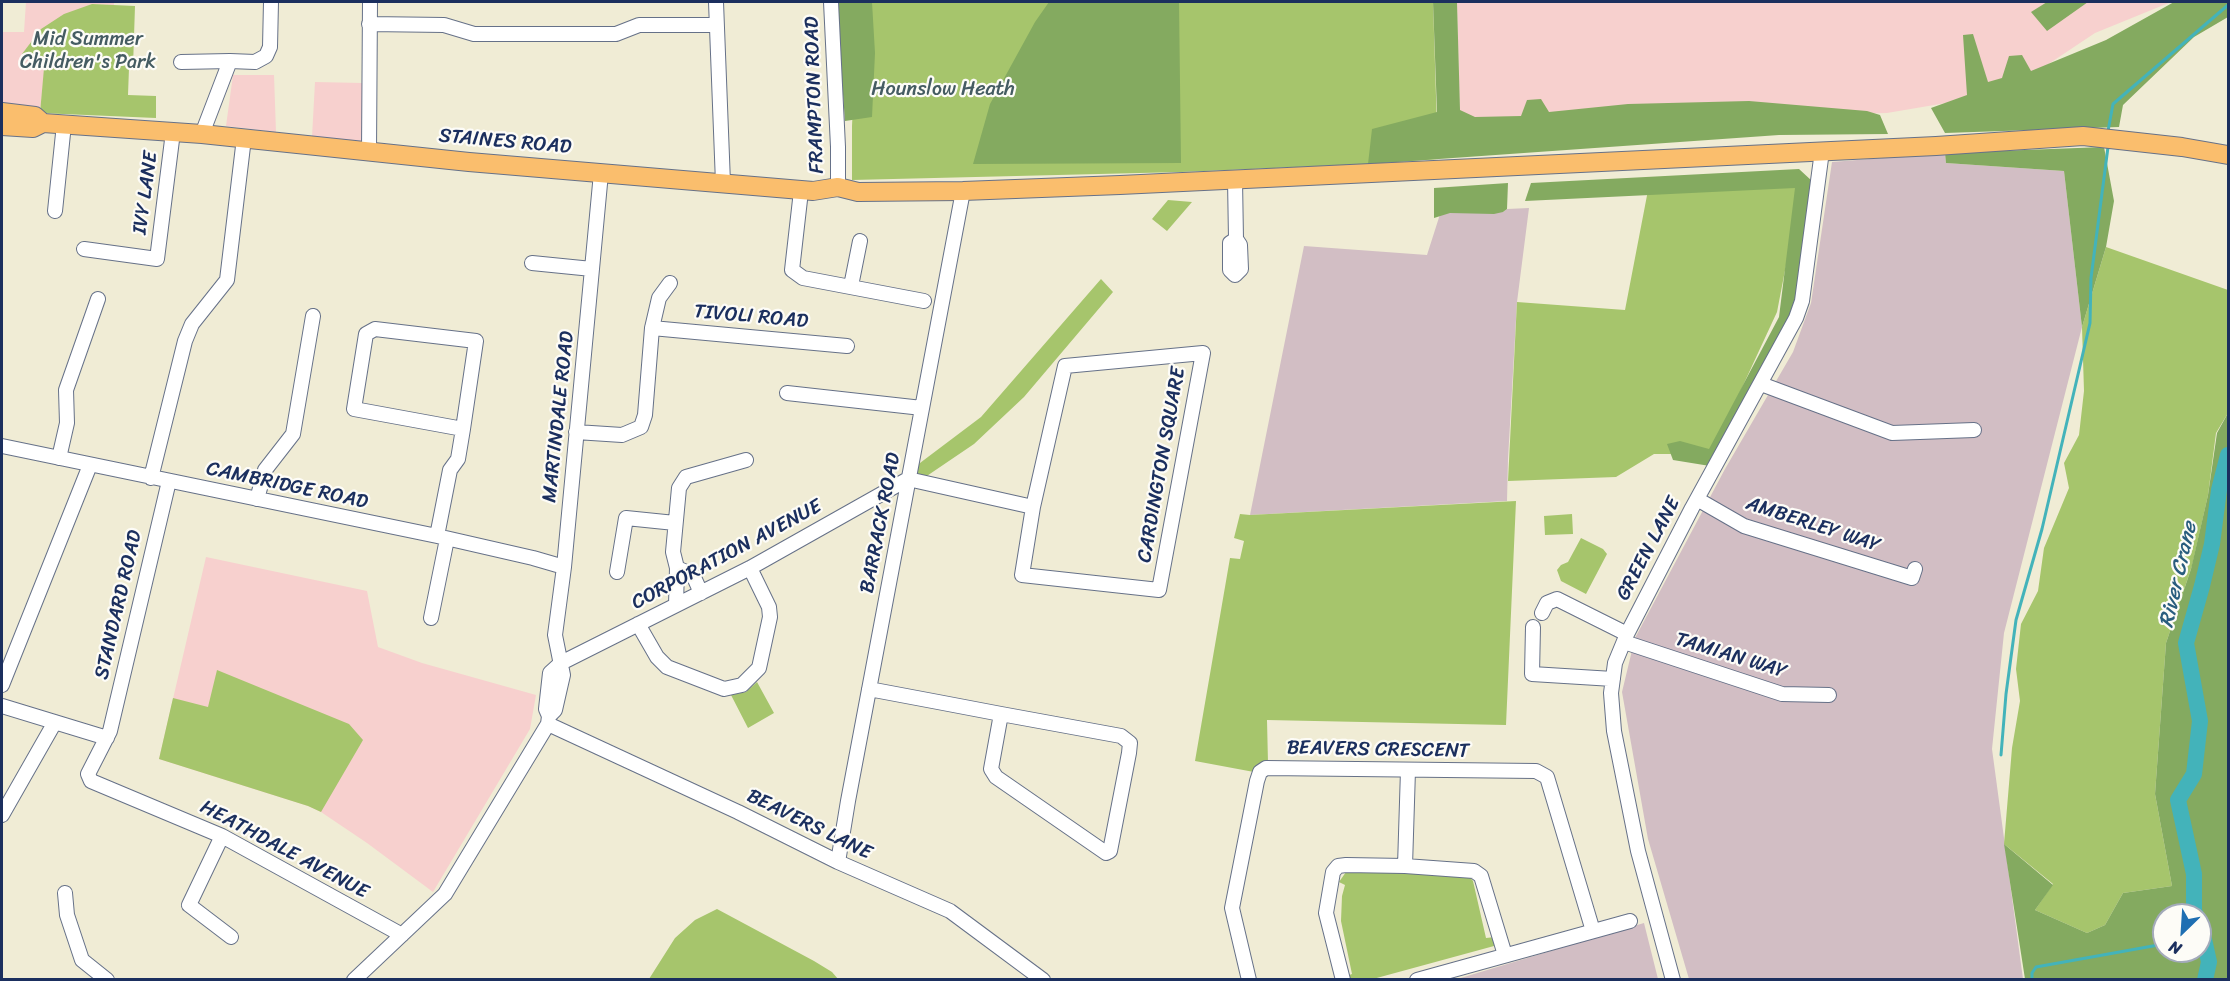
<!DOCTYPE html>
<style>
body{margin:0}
#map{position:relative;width:2230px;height:981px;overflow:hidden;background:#f0ecd5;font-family:Sriracha,sans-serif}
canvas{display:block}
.frame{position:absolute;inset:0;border:3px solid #1b2f5e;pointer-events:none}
.north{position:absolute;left:2152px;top:903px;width:60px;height:60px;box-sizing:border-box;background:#fdfcf7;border:2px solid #a3aaba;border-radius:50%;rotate:205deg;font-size:16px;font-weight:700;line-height:24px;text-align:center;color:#1b2f5e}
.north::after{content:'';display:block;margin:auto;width:21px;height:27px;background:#1f6fb2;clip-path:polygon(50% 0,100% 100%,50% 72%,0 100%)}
</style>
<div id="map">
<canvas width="2230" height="981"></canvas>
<div class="frame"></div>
<div class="north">N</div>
</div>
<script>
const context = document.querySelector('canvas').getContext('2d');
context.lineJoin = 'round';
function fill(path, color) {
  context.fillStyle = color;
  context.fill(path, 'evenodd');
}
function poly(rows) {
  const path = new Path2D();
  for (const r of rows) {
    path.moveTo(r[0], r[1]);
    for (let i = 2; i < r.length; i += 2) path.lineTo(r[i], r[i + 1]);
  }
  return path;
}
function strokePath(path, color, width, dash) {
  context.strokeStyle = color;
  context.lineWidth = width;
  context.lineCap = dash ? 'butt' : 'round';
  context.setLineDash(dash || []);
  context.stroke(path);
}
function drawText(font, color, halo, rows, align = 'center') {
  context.font = font + ' Sriracha,sans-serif';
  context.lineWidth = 4.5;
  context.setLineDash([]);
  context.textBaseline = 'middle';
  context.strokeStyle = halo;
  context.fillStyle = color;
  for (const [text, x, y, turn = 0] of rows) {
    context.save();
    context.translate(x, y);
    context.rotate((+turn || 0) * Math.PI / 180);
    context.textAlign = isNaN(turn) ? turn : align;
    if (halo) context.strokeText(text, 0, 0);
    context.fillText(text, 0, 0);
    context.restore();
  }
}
const built = poly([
 [26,2,114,2,114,5,92,4,23,54,46,56,40,113,2,107,2,32,24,32],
 [1457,2,2171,2,2095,33,2005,93,1887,113,1460,124],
 [233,75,274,75,276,132,226,126],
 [315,82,363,83,362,142,312,137],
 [206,557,367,591,378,647,422,663,536,695,530,729,433,892,367,843,321,812,308,806,159,759]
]);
const industrial = poly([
 [1945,153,1946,163,2064,171,2082,327,2004,633,1992,749,2023,979,1689,979,1648,839,1622,692,1635,638,1725,469,1793,352,1811,303,1832,162],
 [1442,208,1503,212,1507,209,1529,208,1517,302,1508,459,1507,501,1250,515,1304,246,1427,255],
 [1644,923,1658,979,1454,980]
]);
const green = poly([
 [858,2,1433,2,1438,159,1368,164,1181,172,852,180,852,126],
 [92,4,135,6,133,67,129,68,128,95,156,96,156,118,40,113,45,57,22,54,41,29,64,14],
 [1802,182,1777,312,1708,461,1681,454,1654,454,1616,477,1508,481,1517,302,1625,310,1649,185],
 [1168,200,1192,202,1167,231,1152,219],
 [2106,247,2228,290,2228,413,2216,433,2208,495,2192,566,2166,643,2155,794,2172,886,2123,893,2105,925,2087,933,2035,910,2053,884,2004,844,2012,748,2020,701,2016,669,2021,624,2038,591,2044,548,2069,488,2064,463,2079,435,2084,391,2082,327],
 [1101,279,1113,292,1024,397,974,444,915,484,916,466,981,417],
 [1516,501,1506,725,1267,720,1268,763,1254,772,1195,761,1230,558,1240,559,1244,541,1234,538,1240,514,1250,515],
 [1572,514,1573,534,1545,535,1544,516],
 [1581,538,1603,549,1607,554,1586,594,1561,581,1557,570,1561,565,1568,562],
 [217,670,349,724,363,740,321,812,308,806,159,759,173,698,208,707],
 [757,682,774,713,748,728,731,695,746,692],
 [1346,872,1403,872,1468,875,1473,881,1486,938,1495,937,1494,946,1373,979,1345,979,1344,977,1352,974,1341,921,1342,896,1345,885,1339,882],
 [717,909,814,961,832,972,838,979,649,979,675,938,695,920]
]);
const forest = poly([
 [836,2,872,2,875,53,872,117,845,121],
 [1049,2,1179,2,1181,163,973,164,990,104,1035,22],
 [1433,2,1457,2,1460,110,1475,117,1521,116,1527,100,1541,99,1549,112,1628,104,1749,101,1867,111,1880,115,1888,134,1779,135,1368,164,1372,129,1437,112],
 [2047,2,2088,2,2047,31,2031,12],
 [2174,2,2228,2,2228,17,2194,37,2123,105,2119,127,1945,133,1931,108,1967,95,1963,35,1973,34,1988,82,2002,78,2009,56,2022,55,2031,71,2106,40],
 [2104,147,2114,201,2106,247,2082,327,2064,171,1946,163,1945,153],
 [1799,169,1812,181,1795,298,1788,325,1710,466,1673,460,1667,444,1680,441,1709,449,1779,317,1795,188,1525,201,1531,183],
 [1508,183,1507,209,1503,212,1494,214,1450,213,1434,218,1434,188],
 [2228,413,2228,979,2025,979,2004,844,2053,885,2035,910,2087,933,2105,925,2123,893,2172,886,2155,794,2166,643,2191,569,2208,495,2217,433],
 [2164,915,2200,915,2200,951,2164,951]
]);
const stream = poly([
 [2108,131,2113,104,2228,5],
 [2001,755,2006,694,2016,620,2042,529,2090,323,2091,278,2108,147],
 [2200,938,2204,937],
 [2032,980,2032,973,2036,967,2164,944]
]);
const river = poly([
 [2196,915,2194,911,2194,874,2178,800,2194,774,2200,721,2186,643,2202,586,2212,544,2219,490,2228,455],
 [2200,921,2209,962,2205,980]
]);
const minor = poly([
 [716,2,723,183],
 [831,2,838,147,838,187],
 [369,24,444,25,474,34,616,34,639,25,716,25],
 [230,61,255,62,266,56,270,47,271,2],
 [181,62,230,61,202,134],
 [369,151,370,2],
 [1235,180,1236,239],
 [801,191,792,270,803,278,924,301],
 [55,211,64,124],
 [1236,239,1240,245,1241,269,1235,275,1230,270,1230,243,1236,239],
 [84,249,157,259,173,132],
 [532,263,592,269],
 [851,286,860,241],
 [652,328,847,346],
 [1761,384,1892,433,1974,430],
 [787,393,922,408],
 [576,432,622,435,641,427,645,415,652,328,659,298,670,283],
 [2,446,437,536,533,558,564,567],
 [59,458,67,423,66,390,98,299],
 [151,478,185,341,192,324,227,280,244,138],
 [908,479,1033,507,1065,366,1203,353,1159,590,1022,575,1033,507],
 [169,481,110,731,88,774,91,781,222,836,402,935],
 [257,499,265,470,293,434,313,316],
 [1697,499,1744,526,1912,578,1915,569],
 [437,536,450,470,458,459,463,429,476,341,375,329,366,334,354,409,463,429],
 [617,572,626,518,675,523],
 [701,593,693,575,677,568,673,552,679,488,686,477,746,460],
 [676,605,677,568],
 [1542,613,1547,603,1557,599,1627,634],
 [431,618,447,539],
 [638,624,657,657,667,667,724,689,742,685,759,668,770,617,769,607,750,568],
 [1533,627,1532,674,1613,679],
 [1624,642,1782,694,1829,695],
 [2,685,90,465],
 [869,689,938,702,1001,714,1121,736,1130,743,1129,753,1110,851,1106,853,996,777,991,769,1001,714],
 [2,706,107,738],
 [549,716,555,710,563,675,555,635,564,567,601,173],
 [548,724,738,812,838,862,950,911,1043,980],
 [2,815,55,722],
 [222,836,189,905,231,937],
 [838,862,848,801,963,191],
 [1405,866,1408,770],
 [65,893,67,915,82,960,107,980],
 [354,980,445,894,548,724,549,716,546,709,550,673,561,663,750,568,908,479],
 [1249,980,1232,908,1257,781,1260,772,1266,768,1536,771,1547,777,1593,931],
 [1343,980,1326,913,1333,872,1338,866,1346,865,1405,866,1474,871,1481,876,1505,955],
 [1417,980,1630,921],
 [1673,980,1638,851,1614,731,1611,693,1615,663,1627,634,1692,508,1796,318,1802,301,1822,151]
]);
const major = poly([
 [2,112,35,116,43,123],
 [2,126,33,128,43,123,202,134,469,162,813,191,838,187,858,192,963,191,1120,185,1936,146,2083,136,2182,147,2228,155]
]);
const parkNames = [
 ["Mid Summer",88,40],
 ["Children's Park",88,63],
 ["Hounslow Heath",943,90]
];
const streetNames = [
 ["FRAMPTON ROAD",815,95,-92],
 ["STAINES ROAD",505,142,5],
 ["IVY LANE",146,193,-82],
 ["TIVOLI ROAD",751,317,5],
 ["MARTINDALE ROAD",559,417,-84],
 ["CARDINGTON SQUARE",1162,465,-80],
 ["CAMBRIDGE ROAD",287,486,12],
 ["BARRACK ROAD",881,523,-79],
 ["AMBERLEY WAY",1813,525,18],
 ["GREEN LANE",1649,549,-62],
 ["CORPORATION AVENUE",727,555,-28],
 ["STANDARD ROAD",119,605,-77],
 ["TAMIAN WAY",1731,656,17],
 ["BEAVERS CRESCENT",1378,750,1],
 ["BEAVERS LANE",809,825,26],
 ["HEATHDALE AVENUE",284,850,28]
];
const waterNames = [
 ["River Crane",2179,575,-77]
];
fill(built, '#f7d0ce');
fill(industrial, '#d2bec4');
fill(green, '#a6c56c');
fill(forest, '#84aa60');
strokePath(stream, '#43b3ba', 3);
strokePath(river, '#43b3ba', 16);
strokePath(minor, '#667188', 16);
strokePath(major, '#667188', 20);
strokePath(minor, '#fff', 14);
strokePath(major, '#fabe6d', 18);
drawText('20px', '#455c62', '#fdfcf7', parkNames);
drawText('20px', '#1b2f5e', '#fdfcf7', streetNames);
drawText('italic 21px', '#295d7e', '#fdfcf7', waterNames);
</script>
